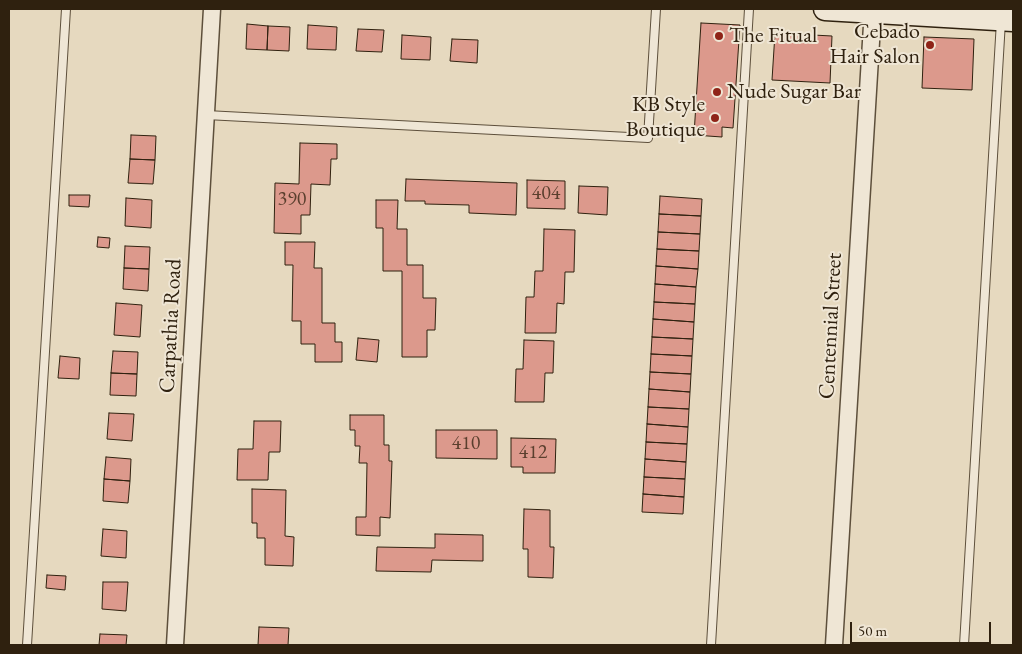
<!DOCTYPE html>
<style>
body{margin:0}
#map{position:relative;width:1022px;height:654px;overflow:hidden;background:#e6d9bf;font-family:"EB Garamond",serif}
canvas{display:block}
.frame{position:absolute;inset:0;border:10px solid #2f210f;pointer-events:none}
.scale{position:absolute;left:850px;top:622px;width:141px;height:22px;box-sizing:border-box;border:2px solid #2f210f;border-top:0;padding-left:6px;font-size:15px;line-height:18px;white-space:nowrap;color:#2f210f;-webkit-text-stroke:4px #efe6d5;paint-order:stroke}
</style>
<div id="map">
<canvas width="1022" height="654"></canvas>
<div class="frame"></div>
<div class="scale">50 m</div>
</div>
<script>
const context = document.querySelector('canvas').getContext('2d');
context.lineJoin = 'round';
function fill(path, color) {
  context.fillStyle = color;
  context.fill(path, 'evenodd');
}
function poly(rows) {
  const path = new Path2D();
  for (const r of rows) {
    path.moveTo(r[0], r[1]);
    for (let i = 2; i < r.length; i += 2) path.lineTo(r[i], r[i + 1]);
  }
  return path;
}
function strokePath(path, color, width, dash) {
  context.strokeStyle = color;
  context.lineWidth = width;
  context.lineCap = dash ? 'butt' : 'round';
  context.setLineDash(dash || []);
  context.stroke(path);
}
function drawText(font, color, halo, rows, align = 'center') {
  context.font = font + ' "EB Garamond",serif';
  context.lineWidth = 4;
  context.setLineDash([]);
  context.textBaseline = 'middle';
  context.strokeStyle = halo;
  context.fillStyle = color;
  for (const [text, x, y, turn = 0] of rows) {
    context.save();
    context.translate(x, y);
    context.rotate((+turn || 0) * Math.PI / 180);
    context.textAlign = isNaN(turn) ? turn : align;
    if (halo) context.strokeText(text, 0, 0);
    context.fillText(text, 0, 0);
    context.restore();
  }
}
const building = poly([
 [701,23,740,25,733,128,722,127,722,137,694,135,701,23],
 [247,24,268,26,267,50,246,49,247,24],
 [308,25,337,27,336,50,307,49,308,25],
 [268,26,290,27,289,51,267,50,268,26],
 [358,29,384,30,382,52,356,51,358,29],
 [775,33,832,36,830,83,772,80,775,33],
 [402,35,431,37,430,60,401,59,402,35],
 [924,37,974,39,972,90,922,88,924,37],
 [452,39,478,40,477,63,450,61,452,39],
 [131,135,156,136,155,160,130,159,131,135],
 [300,143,337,144,337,159,331,159,330,185,311,184,310,215,301,215,301,234,274,233,275,183,299,184,300,143],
 [130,159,155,160,153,184,128,183,130,159],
 [406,179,517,183,516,215,469,213,469,205,425,204,425,201,405,201,406,179],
 [527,180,565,181,565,209,527,208,527,180],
 [579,186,608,187,607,215,578,213,579,186],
 [69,195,90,195,89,207,69,206,69,195],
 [660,196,702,199,701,216,659,214,660,196],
 [126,198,152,200,151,228,125,226,126,198],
 [376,200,398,200,397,229,407,229,407,265,423,265,423,298,436,298,435,330,427,330,427,357,402,357,402,271,383,271,383,228,376,228,376,200],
 [659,214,701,216,700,234,658,232,659,214],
 [544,229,575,230,574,272,565,272,564,304,557,303,556,333,525,333,526,297,534,297,535,271,543,271,544,229],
 [658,232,700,234,699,251,657,249,658,232],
 [98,237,110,238,109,248,97,247,98,237],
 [285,242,315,242,314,268,322,268,322,323,335,323,335,342,342,342,342,362,315,362,315,344,301,344,301,321,292,321,293,265,285,265,285,242],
 [125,246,150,247,149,269,124,268,125,246],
 [657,249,699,251,698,269,656,266,657,249],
 [656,266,698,269,696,287,655,284,656,266],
 [124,268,149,269,148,291,123,289,124,268],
 [655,284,696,287,695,304,654,302,655,284],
 [654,302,695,304,694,322,653,319,654,302],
 [116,303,142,305,140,337,114,335,116,303],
 [653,319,694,322,693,339,652,337,653,319],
 [652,337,693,339,692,356,651,354,652,337],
 [358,338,379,340,377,362,356,360,358,338],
 [524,340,554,341,553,373,545,373,544,402,515,402,516,369,523,369,524,340],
 [113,351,138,352,137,374,111,373,113,351],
 [651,354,692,356,691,374,650,372,651,354],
 [60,356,80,358,79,379,58,378,60,356],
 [650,372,691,374,690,392,649,389,650,372],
 [111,373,137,374,136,396,110,395,111,373],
 [649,389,690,392,689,409,648,407,649,389],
 [648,407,689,409,688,427,647,424,648,407],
 [109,413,134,414,132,441,107,439,109,413],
 [350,415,384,415,384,445,389,445,389,461,392,461,390,518,380,517,380,536,356,535,356,517,366,517,367,463,359,463,360,446,355,446,355,430,350,430,350,415],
 [254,421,281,421,280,452,269,452,268,480,237,480,238,449,253,449,254,421],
 [647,424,688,427,687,444,646,442,647,424],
 [436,430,497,430,497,459,436,458,436,430],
 [511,438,556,439,555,473,523,473,523,467,511,467,511,438],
 [646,442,687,444,686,462,645,459,646,442],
 [106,457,131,459,130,481,104,479,106,457],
 [645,459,686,462,685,479,644,477,645,459],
 [644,477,685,479,684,497,643,494,644,477],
 [104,479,130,481,128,503,103,501,104,479],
 [252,489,286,490,285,536,294,537,293,566,265,565,265,538,257,538,257,523,252,523,252,489],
 [643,494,684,497,683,514,642,512,643,494],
 [524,509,550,510,550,547,554,547,553,578,528,577,528,549,523,549,524,509],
 [103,529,127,531,126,558,101,556,103,529],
 [435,534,483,535,483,561,432,560,431,572,376,571,377,547,435,548,435,534],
 [47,575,66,576,65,590,46,588,47,575],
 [103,582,128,582,126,611,102,609,103,582],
 [259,627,289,628,288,645,258,645,259,627],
 [100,634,127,635,126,645,99,645,100,634]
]);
const lane = poly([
 [206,115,648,138,656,9],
 [27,645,66,9],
 [711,645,749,9],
 [964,645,1001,21]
]);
const street = poly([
 [175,645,212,9],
 [834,645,873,9]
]);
const secondary = poly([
 [825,9,1013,20]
]);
const markers = [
 [719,36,5,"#8f2418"],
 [930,45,5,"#8f2418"],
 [717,92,5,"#8f2418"],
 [715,118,5,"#8f2418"]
];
const numberNames = [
 ["404",546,194],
 ["390",292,200],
 ["410",466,444],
 ["412",533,453]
];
const poiNames = [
 ["Cebado",920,32],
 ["Hair Salon",920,57],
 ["The Fitual",729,36,"left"],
 ["Nude Sugar Bar",727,92,"left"],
 ["KB Style",705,105],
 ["Boutique",705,130]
];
const streetNames = [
 ["Carpathia Road",171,326,-87],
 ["Centennial Street",831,326,-87]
];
fill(building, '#dc998c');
strokePath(building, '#2f210f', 1);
strokePath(lane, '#5d4f3b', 10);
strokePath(street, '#5d4f3b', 19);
strokePath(secondary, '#2f210f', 25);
strokePath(lane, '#efe6d5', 8);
strokePath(street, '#efe6d5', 16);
strokePath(secondary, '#efe6d5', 22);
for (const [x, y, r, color] of markers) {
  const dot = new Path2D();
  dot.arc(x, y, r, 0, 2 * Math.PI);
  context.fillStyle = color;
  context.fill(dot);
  strokePath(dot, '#efe6d5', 2);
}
drawText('20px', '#5a3f2e', null, numberNames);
drawText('22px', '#2f210f', '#efe6d5', poiNames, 'right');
drawText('22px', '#2f210f', '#efe6d5', streetNames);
</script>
